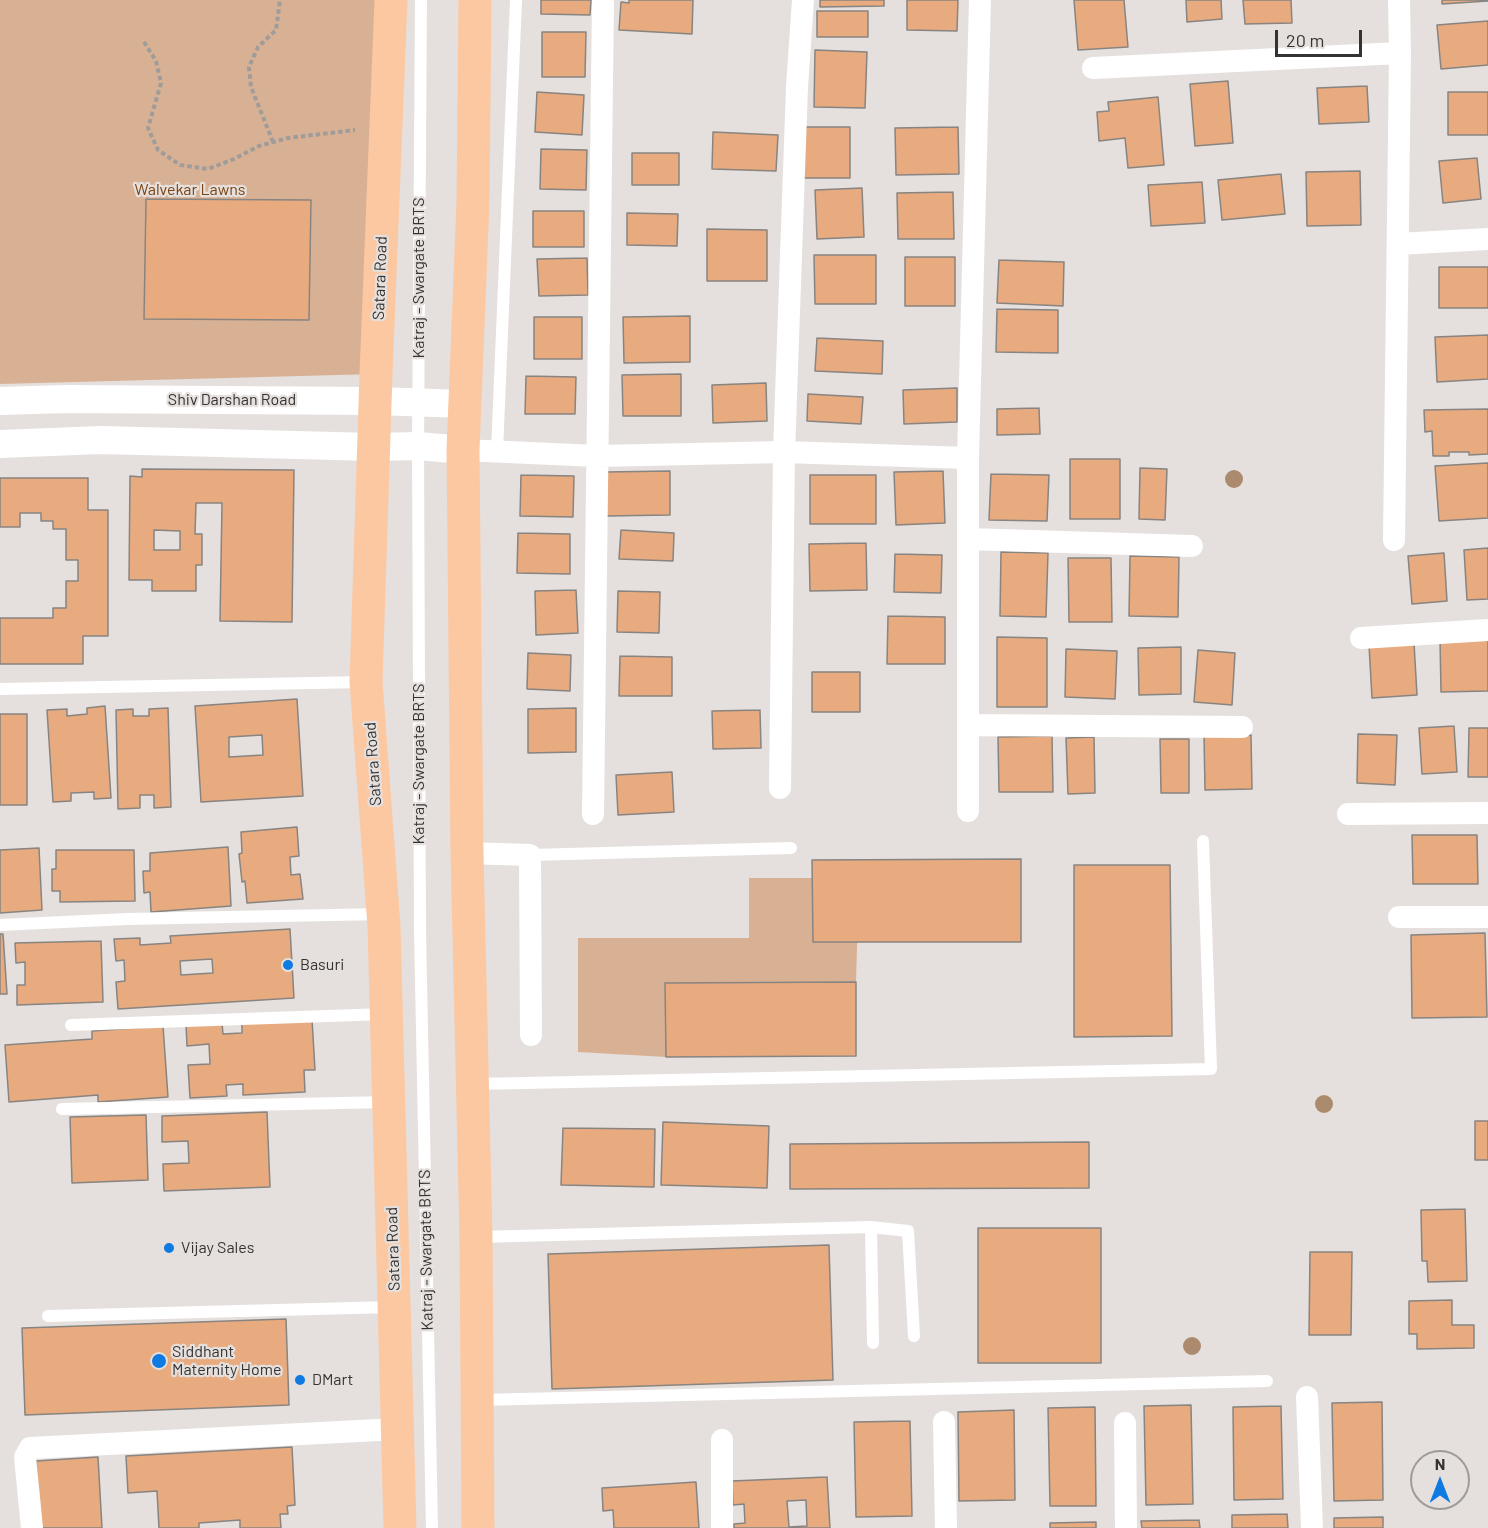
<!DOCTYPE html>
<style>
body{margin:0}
#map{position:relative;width:1488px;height:1528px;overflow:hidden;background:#e5e0dd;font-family:Barlow,sans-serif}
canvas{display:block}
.north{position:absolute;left:1410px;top:1450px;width:60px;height:60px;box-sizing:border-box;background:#e5e0dd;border:2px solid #9f9b99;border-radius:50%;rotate:0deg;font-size:16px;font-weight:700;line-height:24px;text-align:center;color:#353332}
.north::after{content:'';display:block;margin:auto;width:21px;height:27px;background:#0e7ae2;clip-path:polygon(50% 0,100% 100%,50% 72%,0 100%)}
.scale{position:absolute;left:1275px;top:30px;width:87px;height:27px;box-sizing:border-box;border:3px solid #353332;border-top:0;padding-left:8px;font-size:18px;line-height:21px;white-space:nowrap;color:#353332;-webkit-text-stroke:4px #e5e0dd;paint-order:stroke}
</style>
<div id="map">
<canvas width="1488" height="1528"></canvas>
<div class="north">N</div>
<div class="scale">20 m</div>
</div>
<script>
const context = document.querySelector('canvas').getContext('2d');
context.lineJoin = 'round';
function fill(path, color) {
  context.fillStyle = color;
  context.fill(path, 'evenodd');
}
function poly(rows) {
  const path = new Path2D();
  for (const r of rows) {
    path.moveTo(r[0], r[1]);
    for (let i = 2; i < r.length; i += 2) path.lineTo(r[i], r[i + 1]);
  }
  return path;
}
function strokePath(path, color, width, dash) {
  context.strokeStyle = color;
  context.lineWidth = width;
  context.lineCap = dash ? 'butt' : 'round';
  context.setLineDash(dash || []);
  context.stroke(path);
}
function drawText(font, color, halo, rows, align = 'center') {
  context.font = font + ' Barlow,sans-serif';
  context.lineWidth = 4.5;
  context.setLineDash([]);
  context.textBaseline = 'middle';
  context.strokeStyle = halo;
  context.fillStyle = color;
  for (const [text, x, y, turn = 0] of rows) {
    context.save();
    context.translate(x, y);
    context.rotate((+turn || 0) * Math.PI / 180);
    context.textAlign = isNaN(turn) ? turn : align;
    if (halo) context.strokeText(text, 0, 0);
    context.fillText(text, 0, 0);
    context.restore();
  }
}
const green = poly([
 [0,0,392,0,376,374,0,384],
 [749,878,859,878,856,982,666,983,666,1057,578,1052,578,938,749,938]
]);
const building = poly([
 [541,0,591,0,590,15,541,14,541,0],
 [629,0,693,0,692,34,619,30,621,2,629,3,629,0],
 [820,0,884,0,884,6,820,7,820,0],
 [907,0,958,0,957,31,907,30,907,0],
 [1074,0,1124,0,1128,47,1078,50,1074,0],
 [1186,0,1221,0,1222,19,1187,22,1186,0],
 [1243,0,1291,0,1292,23,1245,24,1243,0],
 [1442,0,1488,0,1488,1,1442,4,1442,0],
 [817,11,868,11,868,37,817,37,817,11],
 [1488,21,1488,65,1441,69,1437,25,1488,21],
 [542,32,586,32,585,77,542,77,542,32],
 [815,50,867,52,865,108,814,107,815,50],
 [1228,81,1233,143,1195,146,1190,84,1228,81],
 [1367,86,1369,122,1319,124,1317,88,1367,86],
 [537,92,584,95,582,135,535,132,537,92],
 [1448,92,1488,92,1488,135,1448,135,1448,92],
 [1158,97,1164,165,1128,168,1125,138,1099,141,1097,112,1109,111,1108,102,1158,97],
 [798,127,850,127,850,178,798,178,798,127],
 [958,127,959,174,896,175,895,128,958,127],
 [713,132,778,135,776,171,712,169,713,132],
 [541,149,587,150,586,190,540,189,541,149],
 [632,153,679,153,679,185,632,185,632,153],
 [1477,158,1481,199,1443,203,1439,161,1477,158],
 [1360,171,1361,225,1307,226,1306,172,1360,171],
 [1281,174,1285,214,1222,220,1218,180,1281,174],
 [1202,182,1205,223,1151,226,1148,185,1202,182],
 [862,188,864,237,817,239,815,190,862,188],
 [953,192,954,239,898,239,897,193,953,192],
 [146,199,311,200,309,320,144,319,146,199],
 [533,211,584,211,584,247,533,247,533,211],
 [627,213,678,214,677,246,627,245,627,213],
 [707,229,767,230,767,281,707,281,707,229],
 [814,255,876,255,876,304,815,304,814,255],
 [905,257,955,257,955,306,905,306,905,257],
 [587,258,588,295,539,296,537,259,587,258],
 [999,260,1064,262,1063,306,997,303,999,260],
 [1439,267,1488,267,1488,308,1439,308,1439,267],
 [997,309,1058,310,1058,353,996,352,997,309],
 [690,316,690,362,624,363,623,317,690,316],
 [534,317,582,317,582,359,534,359,534,317],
 [1488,335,1488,379,1437,382,1435,337,1488,335],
 [817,338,883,341,882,374,815,371,817,338],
 [681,374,681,416,623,416,622,375,681,374],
 [526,376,576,377,575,414,525,414,526,376],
 [766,383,767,421,713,423,712,385,766,383],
 [957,388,957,422,904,424,903,390,957,388],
 [808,394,863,397,861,424,807,421,808,394],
 [1039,408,1040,434,997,435,997,409,1039,408],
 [1488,409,1488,454,1469,455,1469,452,1449,452,1449,456,1433,456,1432,431,1425,432,1424,410,1488,409],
 [1070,459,1120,459,1120,519,1070,519,1070,459],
 [1488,463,1488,518,1439,521,1435,466,1488,463],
 [1140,468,1167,469,1165,520,1139,519,1140,468],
 [142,469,294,470,292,622,220,621,222,503,196,503,195,534,202,534,202,565,196,565,196,591,152,591,152,580,129,580,130,476,142,477,142,469],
 [154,530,180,531,180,550,154,550,154,530],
 [670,471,670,515,606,516,605,472,670,471],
 [943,471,945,523,896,525,894,472,943,471],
 [991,474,1049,475,1047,521,989,520,991,474],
 [521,475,574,476,573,517,520,516,521,475],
 [810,475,876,475,876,524,810,524,810,475],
 [0,478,88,478,88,510,108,510,108,636,83,636,83,664,0,664,0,618,53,618,53,608,66,608,66,581,78,581,78,560,66,560,66,529,53,529,53,521,41,521,41,513,20,513,20,527,0,527,0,478],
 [621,530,674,533,673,561,619,559,621,530],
 [518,533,570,534,570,574,517,573,518,533],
 [866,543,867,590,810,591,809,544,866,543],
 [1488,548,1488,599,1467,600,1464,550,1488,548],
 [1001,552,1048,553,1046,617,1000,616,1001,552],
 [1444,553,1447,601,1412,604,1408,556,1444,553],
 [895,554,942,555,941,593,894,592,895,554],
 [1130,556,1179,557,1178,617,1129,616,1130,556],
 [1068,558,1111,558,1112,622,1069,622,1068,558],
 [576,590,578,633,536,635,535,591,576,590],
 [618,591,660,592,659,633,617,632,618,591],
 [888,616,945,617,945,664,887,664,888,616],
 [997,637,1047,638,1047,707,997,707,997,637],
 [1488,638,1488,691,1441,692,1440,640,1488,638],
 [1414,643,1417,695,1372,698,1369,645,1414,643],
 [1181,647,1181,694,1139,695,1138,648,1181,647],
 [1066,649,1117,651,1115,699,1065,697,1066,649],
 [1198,650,1235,653,1232,705,1194,702,1198,650],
 [528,653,571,655,570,691,527,689,528,653],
 [620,656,672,657,672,696,619,696,620,656],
 [812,672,860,672,860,712,812,712,812,672],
 [297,699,303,796,201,802,195,706,297,699],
 [262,735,263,755,229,757,229,737,262,735],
 [105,706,111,798,94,799,94,792,71,793,71,801,53,802,47,710,67,709,67,716,87,714,87,708,105,706],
 [168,708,171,807,154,808,154,795,140,795,140,808,118,809,116,710,133,709,133,716,149,716,149,709,168,708],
 [576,708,576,752,528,753,528,709,576,708],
 [760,710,761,748,713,749,712,711,760,710],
 [0,714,27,714,27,805,0,805,0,714],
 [1454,726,1457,772,1422,774,1419,728,1454,726],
 [1469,728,1488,728,1488,777,1468,777,1469,728],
 [1358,734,1397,735,1395,785,1357,783,1358,734],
 [1251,735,1252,789,1205,790,1204,736,1251,735],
 [1052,736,1053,792,999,792,998,737,1052,736],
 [1094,737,1095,793,1068,794,1066,738,1094,737],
 [1160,739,1189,739,1189,793,1161,793,1160,739],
 [672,772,674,812,618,815,616,775,672,772],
 [297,827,299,856,290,857,291,875,300,874,303,899,247,903,245,881,242,882,239,854,242,853,241,832,297,827],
 [1412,835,1477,835,1478,884,1413,884,1412,835],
 [228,847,231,906,151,912,150,892,144,893,143,871,150,871,150,853,228,847],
 [39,848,42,910,0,913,0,850,39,848],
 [56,850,134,850,135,901,60,902,60,891,52,891,52,869,56,869,56,850],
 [1021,859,1021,942,813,942,812,860,1021,859],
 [1074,865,1170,865,1172,1036,1074,1037,1074,865],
 [290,929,294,998,118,1009,116,982,125,981,124,960,116,961,114,939,140,938,140,945,171,943,170,936,290,929],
 [212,959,213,973,181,975,180,961,212,959],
 [1485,933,1487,1017,1412,1018,1411,935,1485,933],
 [0,934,3,934,7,994,0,994,0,934],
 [101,941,103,1002,17,1005,17,985,25,985,25,962,16,963,15,943,101,941],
 [856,982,856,1056,666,1057,665,983,856,982],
 [312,1019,315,1070,304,1070,305,1092,243,1095,243,1084,226,1085,227,1096,190,1098,188,1065,210,1064,209,1044,187,1046,186,1024,222,1023,223,1034,242,1033,242,1022,312,1019],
 [163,1026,168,1097,98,1102,98,1095,9,1102,5,1045,92,1039,92,1031,163,1026],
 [267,1112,270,1187,164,1191,163,1164,189,1163,188,1141,162,1142,162,1116,267,1112],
 [146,1115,148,1180,72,1183,70,1117,146,1115],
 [1475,1121,1488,1121,1488,1160,1475,1160,1475,1121],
 [663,1122,769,1126,767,1188,661,1185,663,1122],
 [563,1128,655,1129,654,1187,561,1185,563,1128],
 [1089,1142,1089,1188,790,1189,790,1144,1089,1142],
 [1465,1209,1467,1281,1428,1282,1427,1261,1422,1261,1421,1210,1465,1209],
 [978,1228,1101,1228,1101,1363,978,1363,978,1228],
 [829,1245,833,1380,552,1389,548,1254,829,1245],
 [1310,1252,1352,1252,1351,1335,1309,1335,1310,1252],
 [1452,1300,1452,1325,1474,1325,1474,1348,1417,1349,1417,1334,1409,1334,1409,1301,1452,1300],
 [286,1319,289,1405,25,1415,22,1328,286,1319],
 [1382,1402,1383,1500,1334,1501,1332,1403,1382,1402],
 [1191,1405,1193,1504,1146,1505,1144,1406,1191,1405],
 [1281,1406,1283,1499,1234,1500,1233,1407,1281,1406],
 [1095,1407,1096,1506,1050,1506,1048,1408,1095,1407],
 [1014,1410,1015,1500,959,1501,958,1412,1014,1410],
 [910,1421,912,1516,856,1517,854,1422,910,1421],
 [292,1447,295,1505,287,1506,288,1514,280,1514,281,1528,240,1528,240,1520,199,1523,199,1528,159,1528,157,1491,128,1493,126,1456,292,1447],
 [98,1457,102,1528,40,1528,36,1461,98,1457],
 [827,1477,830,1528,734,1528,734,1524,745,1523,744,1504,733,1505,732,1481,827,1477],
 [806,1500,807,1526,789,1527,787,1501,806,1500],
 [696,1482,699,1528,614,1528,613,1510,603,1511,602,1488,696,1482],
 [1287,1514,1288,1528,1232,1528,1232,1515,1287,1514],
 [1383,1517,1383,1528,1334,1528,1334,1518,1383,1517],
 [1199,1520,1200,1528,1142,1528,1141,1521,1199,1520],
 [1096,1522,1096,1528,1050,1528,1050,1523,1096,1522]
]);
const path = poly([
 [144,42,156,61,161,83,148,128,158,150,180,165,208,169,234,159,259,146,288,138,355,130],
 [273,142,251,87,249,67,258,47,276,30,280,0]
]);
const service = poly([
 [421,0,418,446,420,930,432,1528],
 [497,451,516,0],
 [0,689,365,682],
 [530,855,791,848],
 [0,925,127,919,382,914],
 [71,1025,385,1014],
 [474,1084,1211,1069,1203,841],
 [62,1109,388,1102],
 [871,1227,873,1343],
 [477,1237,871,1227,908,1231,914,1336],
 [48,1316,392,1307],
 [478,1400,1267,1381]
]);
const minor = poly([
 [1093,68,1400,53],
 [1398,244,1488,239],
 [463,450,597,456,784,452,968,458],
 [968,539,1192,546],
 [1394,540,1400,53,1399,0],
 [1361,638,1488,630],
 [968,725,1242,727],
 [780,788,784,452,797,87,803,0],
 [968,811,968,458,980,0],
 [593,814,603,0],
 [1348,814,1488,813],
 [467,853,530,855,531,1035],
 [1399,917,1488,917],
 [1307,1397,1312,1528],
 [944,1422,946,1528],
 [1125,1423,1126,1528],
 [32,1528,25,1457,30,1448,398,1429],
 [722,1528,722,1440]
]);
const tertiary = poly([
 [0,401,66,399,375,401,465,404],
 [0,444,101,440,374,447,418,446,463,450]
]);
const trunk = poly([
 [391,0,376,374,366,682,384,926,400,1528],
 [475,0,473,202,463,450,467,853,476,1237,478,1528]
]);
const trees = [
 [1234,479],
 [1324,1104],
 [1192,1346]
];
const markers = [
 [288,965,6,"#0e7ae2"],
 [169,1248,6,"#0e7ae2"],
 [159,1361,8,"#0e7ae2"],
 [300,1380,6,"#0e7ae2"]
];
const parkNames = [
 ["Walvekar Lawns",190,190]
];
const streetNames = [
 ["Satara Road",380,278,-88],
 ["Katraj - Swargate BRTS",419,278,-90],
 ["Shiv Darshan Road",232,400],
 ["Satara Road",373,764,-94],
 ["Katraj - Swargate BRTS",419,764,-90],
 ["Satara Road",393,1249,-92],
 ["Katraj - Swargate BRTS",426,1250,-91]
];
const poiNames = [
 ["Basuri",300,965],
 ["Vijay Sales",181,1248],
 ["Siddhant",172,1352],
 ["Maternity Home",172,1370],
 ["DMart",312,1380]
];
fill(green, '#d8b195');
fill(building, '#e7ab7f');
strokePath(building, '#888481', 1.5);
strokePath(path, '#9f9c99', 4, [4.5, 3]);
strokePath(service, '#fff', 12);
strokePath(minor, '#fff', 22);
strokePath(tertiary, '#fff', 28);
strokePath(trunk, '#fcc8a2', 33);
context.fillStyle = '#ab8a6d';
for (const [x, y] of trees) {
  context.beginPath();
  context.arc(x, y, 9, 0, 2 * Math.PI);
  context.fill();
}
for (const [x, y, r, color] of markers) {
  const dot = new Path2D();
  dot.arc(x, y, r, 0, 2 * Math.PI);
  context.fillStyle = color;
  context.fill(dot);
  strokePath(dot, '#e5e0dd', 2);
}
drawText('16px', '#7b4311', '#e5e0dd', parkNames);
drawText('16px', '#353332', '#e5e0dd', streetNames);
drawText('16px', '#353332', '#e5e0dd', poiNames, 'left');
</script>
